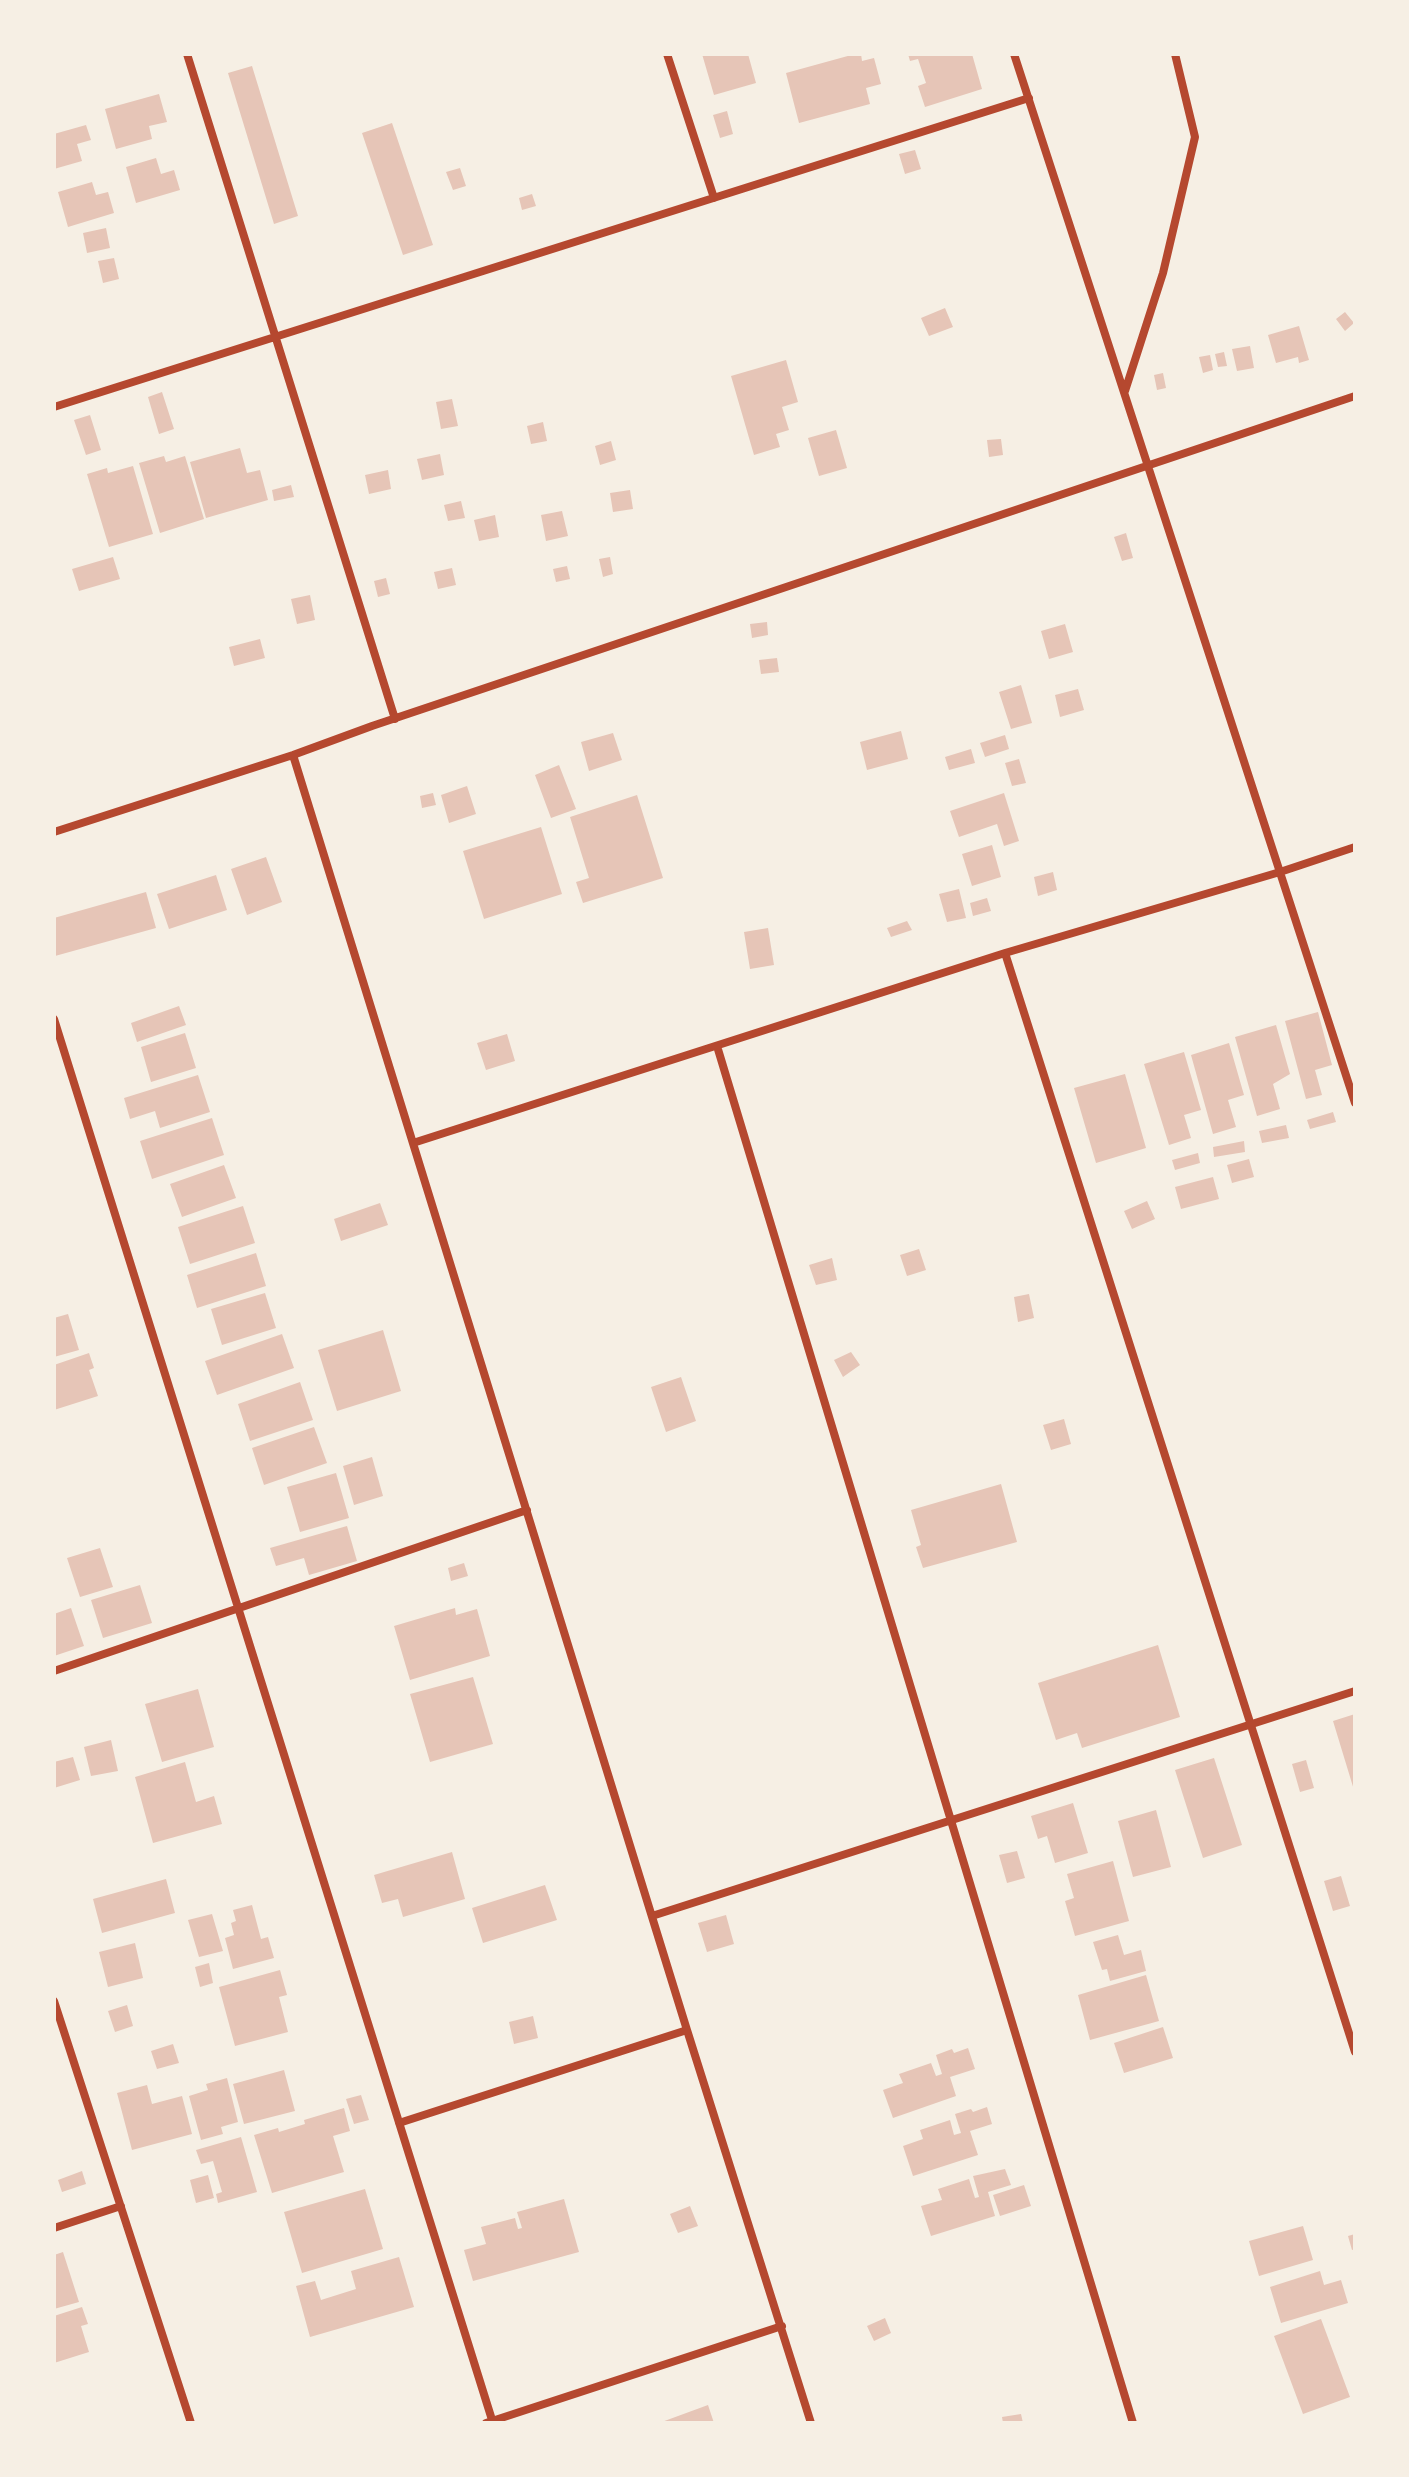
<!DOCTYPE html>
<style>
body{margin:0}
#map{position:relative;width:1409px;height:2477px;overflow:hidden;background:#f6efe4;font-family:Lato,sans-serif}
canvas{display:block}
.frame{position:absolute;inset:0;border:56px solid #f6efe4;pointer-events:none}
</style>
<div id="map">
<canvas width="1409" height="2477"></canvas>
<div class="frame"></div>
</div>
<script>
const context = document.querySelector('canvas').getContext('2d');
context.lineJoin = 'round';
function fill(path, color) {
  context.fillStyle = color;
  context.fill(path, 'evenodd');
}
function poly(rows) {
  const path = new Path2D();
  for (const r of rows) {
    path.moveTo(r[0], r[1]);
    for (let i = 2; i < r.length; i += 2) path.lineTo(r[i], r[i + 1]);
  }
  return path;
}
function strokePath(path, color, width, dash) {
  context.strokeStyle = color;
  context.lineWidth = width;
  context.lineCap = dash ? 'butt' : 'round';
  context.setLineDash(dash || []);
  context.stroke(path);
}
const building = poly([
 [702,54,748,54,756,83,714,95],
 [855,54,861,54,862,61,874,58,881,84,866,88,870,104,799,123,786,73],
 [908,54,972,54,982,89,925,107,918,86,926,83,918,59,910,61],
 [252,66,298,216,274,224,228,73],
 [159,94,167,122,149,126,152,139,116,149,105,109],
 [727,111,733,134,720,138,713,115],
 [392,123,433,245,403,255,362,133],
 [86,125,91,140,77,144,82,161,54,169,54,134],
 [915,150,921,169,905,174,899,154],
 [156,158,161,174,174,170,180,190,136,203,126,167],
 [460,168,466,186,453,190,446,172],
 [92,182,96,195,108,192,114,213,68,227,58,192],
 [532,194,536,206,522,210,519,198],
 [106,228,110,248,87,253,83,233],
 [114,258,119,279,103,283,98,261],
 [945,308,953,327,929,336,921,318],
 [1345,312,1354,323,1345,331,1336,319],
 [1299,326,1309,360,1299,363,1298,357,1276,363,1268,335],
 [1250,346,1254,368,1237,371,1232,349],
 [1224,352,1227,366,1218,367,1215,354],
 [1210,355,1213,370,1203,373,1199,357],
 [786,360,798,402,782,407,789,430,776,434,780,447,754,455,731,376],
 [1163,373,1166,388,1157,390,1154,375],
 [162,392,174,429,159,434,148,397],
 [452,399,458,426,441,429,436,402],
 [90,415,101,450,86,455,74,420],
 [543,422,547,441,531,444,527,426],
 [836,430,847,468,819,476,808,438],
 [1001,439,1003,455,989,457,987,440],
 [611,441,616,460,600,465,595,446],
 [240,448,247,473,260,470,268,500,206,518,190,462],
 [440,454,444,475,422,480,417,459],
 [164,456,166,462,185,456,204,519,160,533,139,463],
 [133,466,153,534,109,547,87,474,107,468,108,473],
 [388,470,391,489,369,494,365,475],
 [291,485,294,497,274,501,272,490],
 [630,490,633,509,613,512,610,493],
 [461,501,465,518,448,521,444,505],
 [562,511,568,536,546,541,541,515],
 [495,515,499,537,479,541,474,520],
 [1126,533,1133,558,1122,561,1114,537],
 [113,557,120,579,79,591,72,569],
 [610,557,613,574,603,577,599,559],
 [567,566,570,579,556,582,553,569],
 [452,568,456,585,438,589,434,572],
 [386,578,390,594,378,597,374,581],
 [310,595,315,620,297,624,291,599],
 [767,622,768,635,752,638,750,624],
 [1065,624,1073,652,1049,659,1041,631],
 [260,639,265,658,234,666,229,647],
 [777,658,779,672,761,674,759,660],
 [1021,685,1032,723,1011,729,999,692],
 [1078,689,1084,710,1060,717,1055,695],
 [901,731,908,759,867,770,860,742],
 [613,733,622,760,589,771,581,742],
 [1005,735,1009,749,985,757,980,743],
 [971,749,975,763,949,770,945,757],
 [1019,759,1026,783,1012,786,1005,763],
 [559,765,576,809,551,818,535,775],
 [467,786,476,814,449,823,441,795],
 [433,793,436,805,422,808,420,796],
 [1004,793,1019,841,1004,846,997,824,959,837,950,811],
 [637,795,663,878,583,903,576,882,589,878,570,817],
 [541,827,562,894,484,919,463,851],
 [992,845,1001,877,972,886,962,854],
 [266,857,282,902,247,915,231,869],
 [1053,872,1057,890,1038,896,1034,877],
 [216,875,227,910,169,929,157,894],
 [959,889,966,918,947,922,939,894],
 [146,892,156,928,55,956,54,918],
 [987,898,991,911,973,916,970,903],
 [907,921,912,930,891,937,887,928],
 [768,928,774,965,750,969,744,932],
 [179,1006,186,1025,137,1042,131,1023],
 [1318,1012,1332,1065,1315,1070,1322,1095,1306,1099,1285,1021],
 [1276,1025,1290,1074,1273,1084,1280,1109,1257,1116,1235,1037],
 [185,1033,196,1068,151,1082,141,1047],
 [507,1034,515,1061,486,1070,477,1043],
 [1229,1043,1244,1095,1228,1100,1236,1127,1213,1134,1191,1055],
 [1184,1052,1201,1110,1184,1115,1191,1138,1169,1145,1144,1064],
 [1125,1074,1146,1148,1096,1163,1074,1088],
 [198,1075,210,1112,160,1128,155,1111,130,1119,124,1098],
 [1333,1112,1336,1122,1310,1129,1307,1120],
 [212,1118,224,1155,152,1179,140,1141],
 [1286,1125,1289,1138,1262,1143,1259,1131],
 [1244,1141,1245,1152,1214,1157,1213,1147],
 [1198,1153,1200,1163,1175,1170,1172,1160],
 [1249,1159,1254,1177,1232,1183,1227,1165],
 [224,1165,236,1198,182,1217,170,1184],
 [1213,1177,1219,1199,1181,1209,1175,1187],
 [1147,1201,1155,1219,1132,1229,1124,1211],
 [380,1203,388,1225,341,1241,334,1219],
 [243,1206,255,1243,190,1264,178,1227],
 [919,1249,926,1270,907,1276,900,1255],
 [256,1253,266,1286,197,1308,187,1275],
 [832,1258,837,1280,816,1285,809,1265],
 [265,1293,276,1328,222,1345,211,1309],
 [1029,1294,1034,1318,1018,1322,1014,1297],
 [68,1314,79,1350,54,1357,54,1318],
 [383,1330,401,1391,337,1411,318,1350],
 [282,1334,294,1368,217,1395,205,1361],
 [851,1352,860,1365,843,1377,834,1360],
 [89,1353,94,1368,89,1370,98,1396,54,1410,54,1365],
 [681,1377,696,1421,666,1432,651,1387],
 [300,1382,313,1420,250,1441,238,1404],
 [1064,1419,1071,1444,1051,1450,1043,1425],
 [314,1427,327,1463,264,1485,252,1448],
 [372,1457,383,1496,354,1505,343,1466],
 [336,1473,349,1518,300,1532,287,1487],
 [1001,1484,1017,1542,923,1568,916,1547,921,1545,911,1510],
 [347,1526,357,1561,309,1575,304,1558,276,1566,270,1548],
 [100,1548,113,1587,80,1597,67,1558],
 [464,1563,468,1576,451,1581,448,1568],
 [140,1585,152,1623,103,1638,91,1600],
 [71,1608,84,1646,54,1656,54,1614],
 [455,1608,456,1615,477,1609,490,1656,410,1680,394,1626],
 [1158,1645,1180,1717,1082,1748,1077,1733,1056,1740,1038,1683],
 [473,1677,493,1744,430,1762,410,1694],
 [198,1689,214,1747,162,1762,145,1704],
 [1355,1714,1355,1790,1354,1790,1333,1721],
 [111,1740,118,1771,91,1776,84,1747],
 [73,1757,80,1780,54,1788,54,1762],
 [1214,1758,1242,1845,1203,1858,1175,1770],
 [1306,1760,1314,1788,1300,1792,1292,1764],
 [185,1762,196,1802,214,1796,222,1824,153,1843,135,1777],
 [1073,1803,1088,1853,1055,1863,1047,1836,1038,1839,1031,1816],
 [1156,1810,1171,1867,1133,1877,1118,1821],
 [1017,1851,1025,1878,1007,1883,999,1855],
 [452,1852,465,1899,403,1917,398,1899,382,1903,374,1875],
 [1113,1861,1129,1921,1075,1936,1065,1901,1074,1898,1067,1874],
 [1341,1876,1350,1906,1333,1911,1324,1881],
 [166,1879,175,1913,102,1933,93,1899],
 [545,1885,557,1920,483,1943,472,1908],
 [252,1905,261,1939,268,1937,274,1958,233,1969,225,1938,234,1935,231,1923,236,1921,233,1910],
 [212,1914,223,1951,199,1957,188,1920],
 [726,1915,734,1944,707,1952,698,1923],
 [1118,1935,1124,1955,1141,1950,1146,1971,1110,1981,1107,1969,1102,1970,1093,1942],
 [135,1943,143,1978,108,1987,99,1952],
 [209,1963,213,1983,200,1987,195,1967],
 [280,1970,287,1995,279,1997,288,2032,235,2046,219,1987],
 [1146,1975,1159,2021,1090,2040,1078,1995],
 [127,2005,133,2026,115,2032,108,2011],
 [533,2016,538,2038,514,2044,509,2022],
 [1163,2027,1173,2058,1124,2073,1114,2043],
 [173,2044,179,2063,157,2069,151,2051],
 [968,2048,975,2069,950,2077,956,2096,893,2118,883,2090,903,2083,899,2074,931,2063,936,2076,942,2074,936,2055,952,2049,954,2053],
 [284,2070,295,2111,244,2124,233,2084],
 [227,2078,238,2122,221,2127,223,2134,201,2140,189,2096,208,2090,206,2084],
 [147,2085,152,2104,182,2096,192,2134,132,2150,117,2093],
 [361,2095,369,2120,354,2124,346,2099],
 [987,2107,992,2124,970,2131,978,2155,913,2176,903,2146,923,2139,920,2130,950,2120,954,2135,961,2133,955,2114,971,2109,973,2112],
 [344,2108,350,2131,333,2136,344,2172,272,2193,254,2135,278,2128,279,2132,305,2124,304,2120],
 [241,2137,257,2192,218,2203,216,2194,222,2192,213,2161,201,2164,196,2150],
 [1005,2169,1011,2185,988,2192,995,2216,931,2236,921,2206,942,2200,938,2189,969,2179,975,2198,979,2197,973,2176],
 [82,2171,86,2184,62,2192,58,2180],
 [208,2175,214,2198,196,2203,190,2180],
 [1024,2185,1031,2206,1000,2216,993,2195],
 [365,2189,383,2249,302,2273,284,2212],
 [564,2199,579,2252,473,2281,464,2250,486,2244,481,2227,515,2218,518,2229,522,2228,517,2212],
 [690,2206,698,2226,678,2233,670,2214],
 [1303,2226,1313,2260,1259,2276,1249,2241],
 [1355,2234,1355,2249,1352,2250,1348,2236],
 [63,2252,79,2302,54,2309,54,2255],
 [399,2257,414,2307,310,2337,296,2286,315,2281,321,2300,356,2289,351,2271],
 [1320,2271,1324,2285,1341,2280,1348,2303,1281,2323,1270,2287],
 [82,2307,88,2324,81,2326,89,2352,54,2363,54,2316],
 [885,2318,891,2333,874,2341,867,2326],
 [1321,2319,1350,2397,1303,2414,1274,2336],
 [708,2405,714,2423,659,2423],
 [1021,2414,1023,2423,1003,2423,1002,2417]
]);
const minor = poly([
 [187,54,395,719],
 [667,54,714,198],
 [1014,54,1355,1103],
 [1125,391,1163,273,1195,137,1175,54],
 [54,407,1029,98],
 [293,755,687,2030,811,2423],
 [54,832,293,755,372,726,1355,396],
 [1005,953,1355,2052],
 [54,1019,493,2423],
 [717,1046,1133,2423],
 [413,1143,1005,953,1280,872,1355,847],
 [54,1671,527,1510],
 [652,1916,1355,1691],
 [54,2001,191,2423],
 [399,2123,687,2030],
 [54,2228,121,2206],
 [486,2423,782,2326]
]);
fill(building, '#e6c5b7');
strokePath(minor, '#b5482f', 8);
</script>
